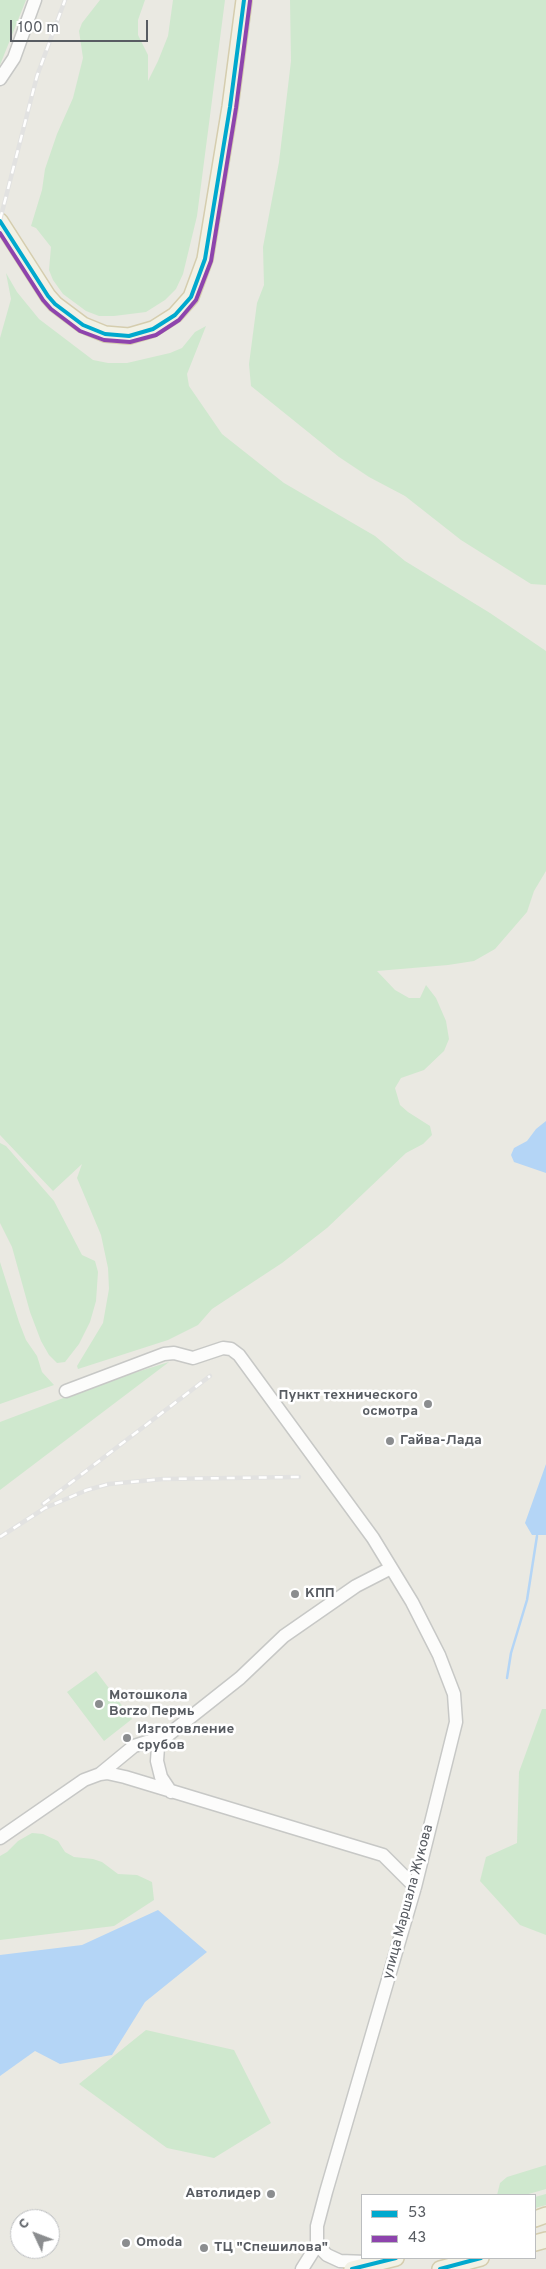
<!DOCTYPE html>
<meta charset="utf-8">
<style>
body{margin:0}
#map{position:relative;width:546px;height:2269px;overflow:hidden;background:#eae9e2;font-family:Overpass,sans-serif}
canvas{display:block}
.legend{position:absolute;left:361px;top:2194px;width:175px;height:65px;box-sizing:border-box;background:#fff;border:1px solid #bcbec0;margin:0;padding:6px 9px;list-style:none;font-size:15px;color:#585c62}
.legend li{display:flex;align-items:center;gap:10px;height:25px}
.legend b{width:25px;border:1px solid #bcbec0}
.north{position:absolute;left:10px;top:2209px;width:50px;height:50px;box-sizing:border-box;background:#fff;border:1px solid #bcbec0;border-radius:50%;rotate:313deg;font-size:14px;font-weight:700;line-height:20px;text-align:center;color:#585c62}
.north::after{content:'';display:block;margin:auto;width:18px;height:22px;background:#8b8d8f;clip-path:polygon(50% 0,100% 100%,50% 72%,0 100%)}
.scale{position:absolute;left:10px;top:20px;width:138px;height:22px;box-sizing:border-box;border:2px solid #585c62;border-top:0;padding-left:6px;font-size:15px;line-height:18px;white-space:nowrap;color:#585c62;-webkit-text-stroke:4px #fff;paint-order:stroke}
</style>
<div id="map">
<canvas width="546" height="2269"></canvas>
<ul class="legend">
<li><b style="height:6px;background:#00a9ce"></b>53</li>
<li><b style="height:6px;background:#8e44ad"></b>43</li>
</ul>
<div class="north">С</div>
<div class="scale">100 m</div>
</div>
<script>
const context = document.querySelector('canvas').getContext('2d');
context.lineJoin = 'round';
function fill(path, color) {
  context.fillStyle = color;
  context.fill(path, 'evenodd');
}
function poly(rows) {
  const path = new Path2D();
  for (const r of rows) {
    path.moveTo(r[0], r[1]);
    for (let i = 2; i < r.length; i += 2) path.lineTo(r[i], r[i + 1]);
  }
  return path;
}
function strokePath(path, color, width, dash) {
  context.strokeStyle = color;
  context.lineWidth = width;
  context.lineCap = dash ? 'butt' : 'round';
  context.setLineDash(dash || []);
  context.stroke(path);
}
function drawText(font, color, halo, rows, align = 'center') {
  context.font = font + ' Overpass,sans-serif';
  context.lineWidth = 5;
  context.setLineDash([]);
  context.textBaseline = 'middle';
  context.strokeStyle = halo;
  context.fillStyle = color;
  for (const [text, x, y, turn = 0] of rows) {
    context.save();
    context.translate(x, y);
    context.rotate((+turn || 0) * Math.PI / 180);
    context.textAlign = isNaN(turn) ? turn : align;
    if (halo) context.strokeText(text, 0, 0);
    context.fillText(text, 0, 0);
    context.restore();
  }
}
const green = poly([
 [0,0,26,0,0,65],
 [100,0,145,0,138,20,138,35,148,55,148,81,158,61,168,36,173,0,225,0,197,216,183,274,176,289,165,300,146,312,114,316,99,316,86,311,63,294,53,280,49,270,51,247,36,228,31,226,42,190,45,169,57,134,73,98,83,58,79,31,82,23],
 [290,0,546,0,546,585,531,584,461,540,405,496,369,477,339,457,251,386,249,364,257,303,264,285,263,247,279,162,291,61],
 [6,273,17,292,39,319,93,360,108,363,127,363,170,353,182,348,195,332,206,326,187,374,189,386,222,434,284,483,375,536,405,561,490,613,546,651,546,871,534,891,527,912,495,949,474,961,448,965,377,971,395,990,409,998,420,998,426,985,436,998,446,1021,449,1039,444,1051,424,1070,401,1078,395,1088,400,1105,408,1112,430,1126,432,1135,423,1144,406,1153,327,1228,282,1263,212,1309,198,1325,168,1340,78,1369,77,1366,103,1323,109,1289,108,1268,101,1235,77,1178,82,1164,53,1191,0,1135,0,338,11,299],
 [0,1143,6,1146,54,1201,82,1255,95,1261,98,1272,96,1301,90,1322,79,1344,65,1362,57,1363,49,1355,41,1341,30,1312,12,1247,0,1223],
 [0,1262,19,1322,26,1340,37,1356,42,1372,54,1385,0,1404],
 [169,1362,0,1490,0,1422,111,1380],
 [96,1671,132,1719,104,1741,67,1692],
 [542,1709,546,1709,546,1935,520,1925,480,1881,486,1857,517,1843,519,1772],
 [32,1833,43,1834,58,1841,65,1852,74,1857,93,1859,102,1862,118,1874,137,1875,152,1882,154,1900,114,1926,0,1940,0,1856,7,1852,18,1841],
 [146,2030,234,2050,271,2123,214,2158,167,2148,79,2084],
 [546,2165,546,2189,525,2195,497,2195,500,2183,507,2177],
 [546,2194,546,2205,535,2208,535,2197]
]);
const water = poly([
 [546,1121,546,1173,514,1162,511,1155,514,1148,527,1141,536,1129],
 [546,1464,546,1535,532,1535,525,1523],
 [158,1910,207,1952,145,2002,112,2055,60,2064,35,2051,0,2076,0,1955,82,1945]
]);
const stream = poly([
 [507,1678,511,1653,527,1600,537,1536]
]);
const minor = poly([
 [0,79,14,58,35,0],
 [66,1391,164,1354,174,1353,193,1358,223,1348,231,1349,239,1355,373,1538,412,1602,439,1655,454,1694,456,1722,415,1887,326,2192,317,2226,317,2245,302,2269],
 [100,1774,134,1746,166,1736],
 [171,1792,161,1777,157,1761,158,1747,163,1739,240,1678,284,1636,356,1586,391,1568],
 [0,1838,84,1780,100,1774,107,1773,125,1777,383,1855,415,1887],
 [317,2245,327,2255,340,2261,366,2262]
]);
const major = poly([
 [0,221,48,296,55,304,83,325,105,334,129,336,153,329,175,315,191,297,205,259,230,107,244,0],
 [535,2219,546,2215],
 [535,2243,546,2240],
 [352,2269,396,2258],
 [440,2269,481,2258]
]);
const rail = poly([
 [0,220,37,76,65,0],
 [43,1504,210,1376],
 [0,1537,45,1508,87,1490,109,1484,163,1479,299,1477]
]);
const bus1 = poly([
 [0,221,48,296,55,304,83,325,105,334,129,336,153,329,175,315,191,297,205,259,230,107,244,0],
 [352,2269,396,2258],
 [440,2269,481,2258]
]);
const bus2 = poly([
 [0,233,43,300,51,309,80,331,104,340,130,342,156,335,179,320,196,300,211,261,236,108,250,1]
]);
const markers = [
 [428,1404,5,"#8b8d8f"],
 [390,1441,5,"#8b8d8f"],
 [295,1594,5,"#8b8d8f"],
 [99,1704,5,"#8b8d8f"],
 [127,1738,5,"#8b8d8f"],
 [271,2194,5,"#8b8d8f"],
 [126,2243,5,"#8b8d8f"],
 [204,2248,5,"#8b8d8f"]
];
const poiNames = [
 ["Пункт технического",418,1396,"right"],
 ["осмотра",418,1412,"right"],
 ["Гайва-Лада",400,1441],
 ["КПП",305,1594],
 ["Мотошкола",109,1696],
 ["Borzo Пермь",109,1712],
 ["Изготовление",137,1730],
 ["срубов",137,1746],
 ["Автолидер",261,2194,"right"],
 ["Omoda",136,2243],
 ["ТЦ \"Спешилова\"",214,2248]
];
const streetNames = [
 ["улица Маршала Жукова",409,1902,-75]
];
fill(green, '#cfe8ce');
fill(water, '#b4d5f6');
strokePath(stream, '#b4d5f6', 2.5);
strokePath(minor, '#c7c8c6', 15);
strokePath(major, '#d5cdae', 18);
strokePath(minor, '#fcfcfb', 12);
strokePath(major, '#f2f1e5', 15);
strokePath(rail, '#e2e2e1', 4.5);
strokePath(rail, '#fff', 2.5, [8]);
strokePath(bus1, '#00a9ce', 4);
strokePath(bus2, '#8e44ad', 4);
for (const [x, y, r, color] of markers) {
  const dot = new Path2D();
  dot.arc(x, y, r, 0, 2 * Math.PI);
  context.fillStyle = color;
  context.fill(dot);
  strokePath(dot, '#fff', 2);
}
drawText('bold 14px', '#585c62', '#fff', poiNames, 'left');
drawText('14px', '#585c62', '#fff', streetNames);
</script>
